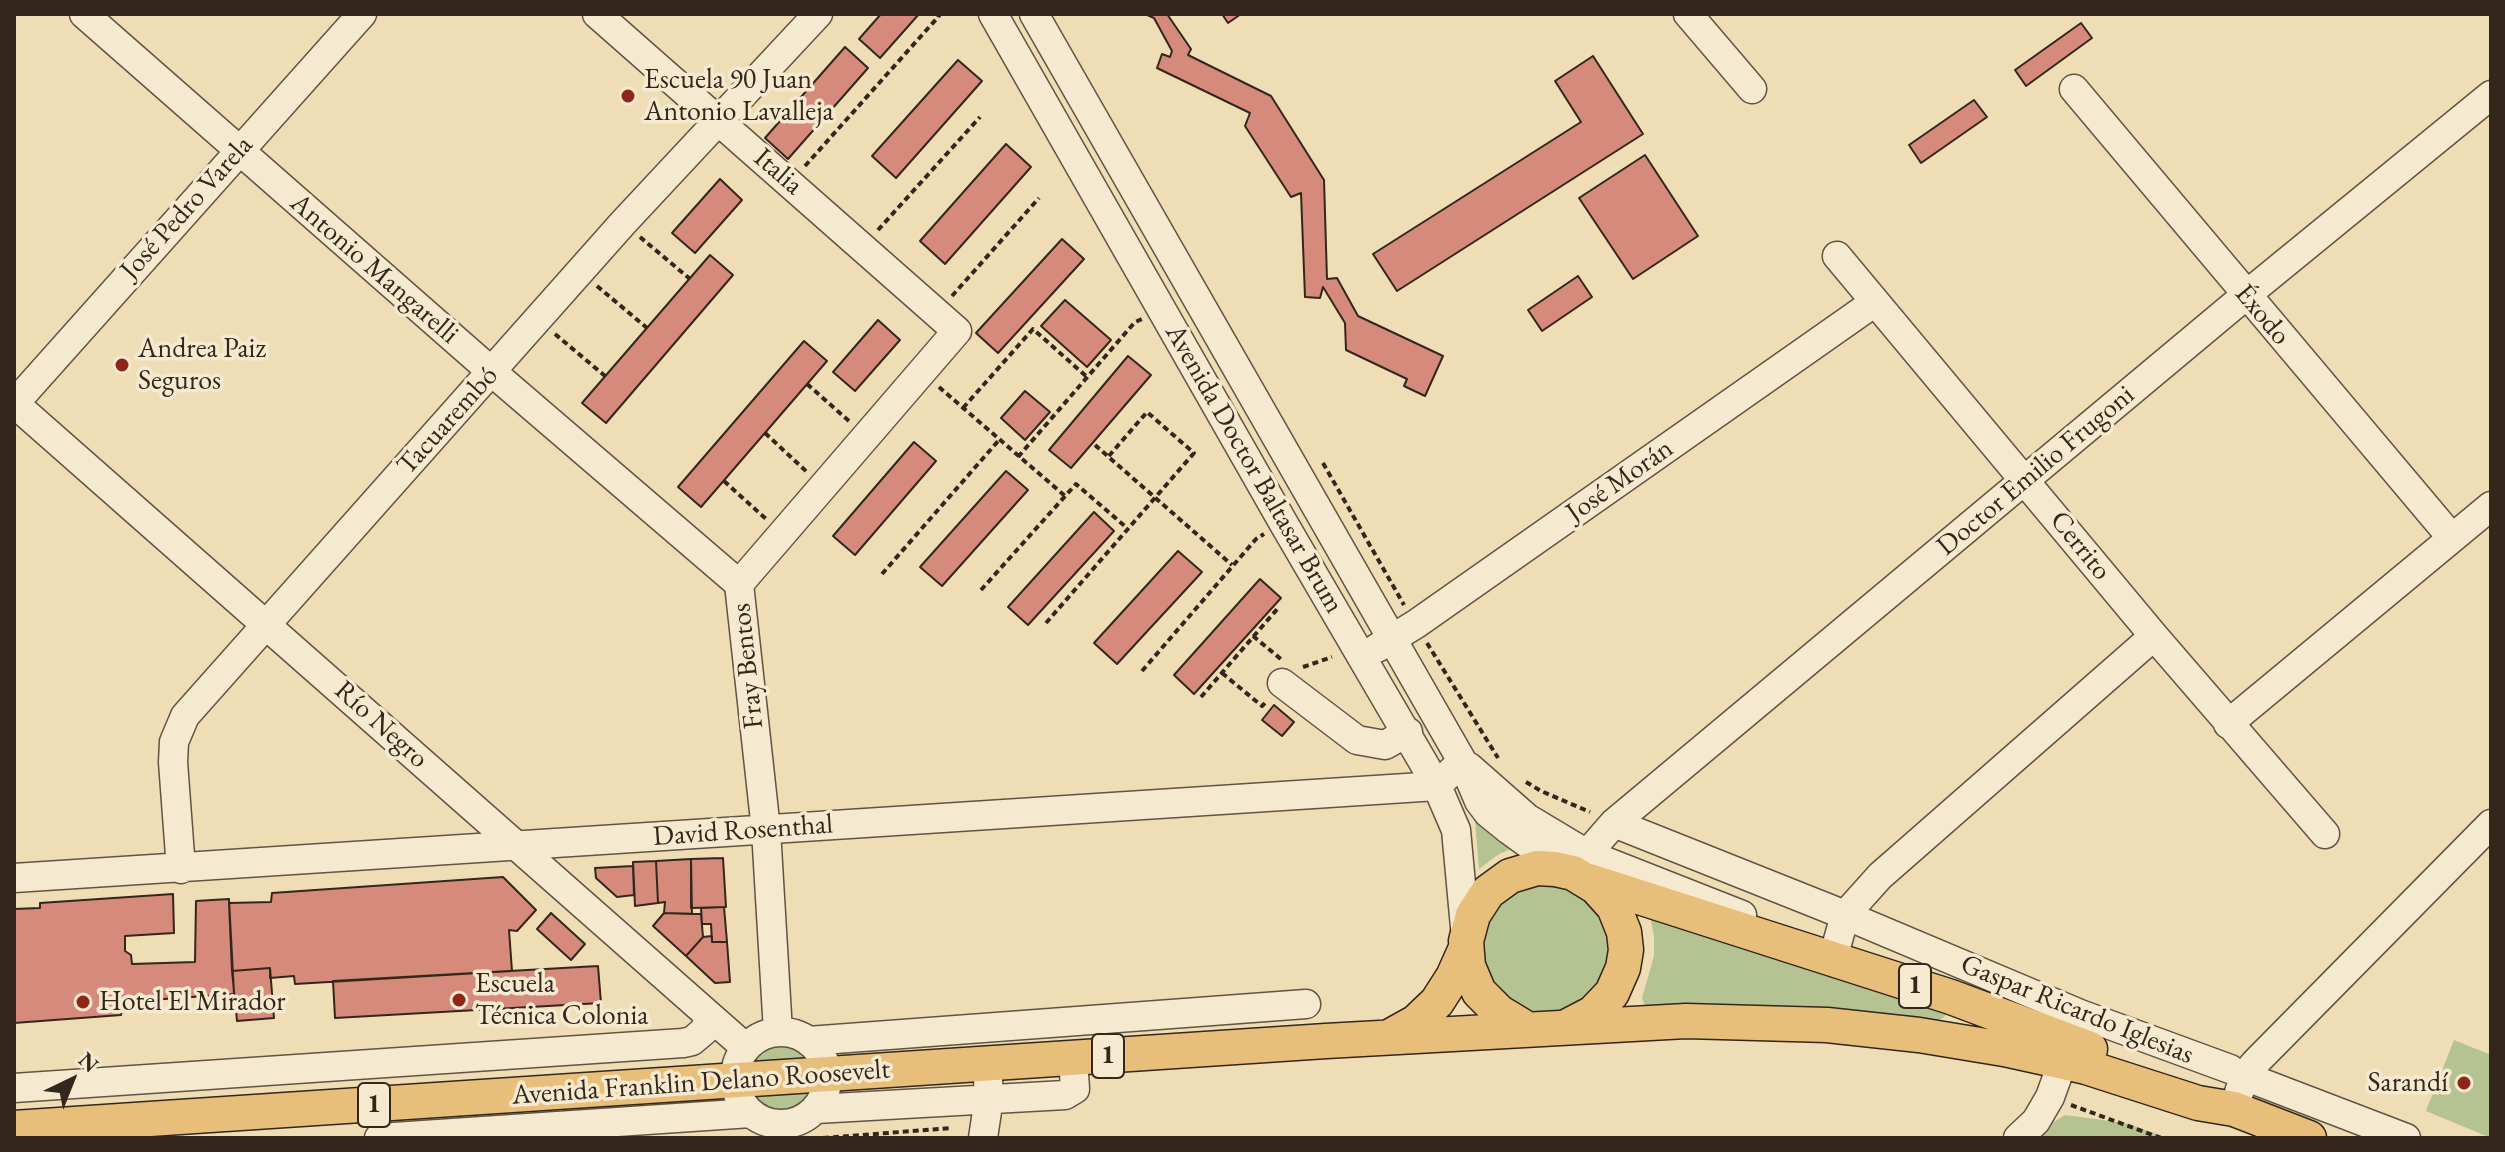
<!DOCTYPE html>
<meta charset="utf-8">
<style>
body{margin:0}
#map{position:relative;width:2505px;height:1152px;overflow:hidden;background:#efddb6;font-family:"EB Garamond",serif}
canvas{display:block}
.frame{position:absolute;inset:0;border:16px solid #33271b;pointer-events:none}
.north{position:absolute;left:32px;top:1040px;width:80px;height:80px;-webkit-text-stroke:6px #f5e9d0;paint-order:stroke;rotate:43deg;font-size:22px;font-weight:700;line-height:32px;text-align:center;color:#33271b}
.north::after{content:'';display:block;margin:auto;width:28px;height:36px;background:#33271b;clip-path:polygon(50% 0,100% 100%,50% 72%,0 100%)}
</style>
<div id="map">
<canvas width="2505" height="1152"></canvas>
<div class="frame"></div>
<div class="north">N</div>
</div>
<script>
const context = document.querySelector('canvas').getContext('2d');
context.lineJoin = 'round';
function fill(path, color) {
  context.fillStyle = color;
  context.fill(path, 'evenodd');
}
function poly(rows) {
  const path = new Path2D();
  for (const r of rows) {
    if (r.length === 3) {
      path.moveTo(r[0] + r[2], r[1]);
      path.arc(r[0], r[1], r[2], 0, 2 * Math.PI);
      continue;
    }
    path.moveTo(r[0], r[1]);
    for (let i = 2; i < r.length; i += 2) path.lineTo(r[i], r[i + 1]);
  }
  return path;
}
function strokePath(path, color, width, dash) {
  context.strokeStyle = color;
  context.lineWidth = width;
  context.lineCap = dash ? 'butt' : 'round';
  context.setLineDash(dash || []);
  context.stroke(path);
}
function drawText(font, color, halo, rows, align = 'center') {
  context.font = font + ' "EB Garamond",serif';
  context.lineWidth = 7;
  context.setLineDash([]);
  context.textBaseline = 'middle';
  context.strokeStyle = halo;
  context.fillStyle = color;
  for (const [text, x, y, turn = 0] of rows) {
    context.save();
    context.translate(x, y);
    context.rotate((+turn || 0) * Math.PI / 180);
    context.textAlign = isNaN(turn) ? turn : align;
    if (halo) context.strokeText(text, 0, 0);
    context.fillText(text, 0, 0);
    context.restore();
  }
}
const green = poly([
 [1475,820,1516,847,1499,854,1479,869],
 [1570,884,1611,924,1606,982,1572,1010,1543,1013,1528,1010,1515,1004,1494,983,1487,970,1483,955,1486,926,1501,901,1526,885],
 [1650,916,1945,1008,1945,1016,1936,1023,1650,1008,1645,1006,1642,998,1654,956,1654,936],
 [2454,1040,2491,1055,2491,1138,2426,1111],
 [783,1044,794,1048,810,1064,749,1067,762,1050],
 [810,1092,797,1106,787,1110,769,1109,753,1096],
 [2065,1115,2125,1123,2168,1138,2028,1138]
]);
const building = poly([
 [881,14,919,14,880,58,859,39,881,14],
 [1145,14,1167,14,1191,49,1188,55,1271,96,1324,180,1327,279,1337,278,1358,316,1443,356,1425,396,1404,386,1407,379,1346,350,1345,323,1323,287,1320,298,1305,297,1301,193,1291,197,1245,126,1250,113,1157,68,1162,54,1170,57,1172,51,1154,18,1145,14],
 [1222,14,1241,14,1228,23,1222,14],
 [2081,23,2092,38,2026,86,2015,70,2081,23],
 [845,47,868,68,788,159,765,138,845,47],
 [1593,56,1643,134,1397,291,1373,254,1581,122,1555,81,1593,56],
 [958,60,982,81,896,178,872,156,958,60],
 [1974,100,1987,117,1921,163,1909,145,1974,100],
 [1006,144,1031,167,945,264,920,241,1006,144],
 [1645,155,1698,236,1633,279,1579,198,1645,155],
 [720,179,742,200,695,253,672,233,720,179],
 [1062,239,1084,259,998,353,976,333,1062,239],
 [710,255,733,275,606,423,582,403,710,255],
 [1578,276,1592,297,1542,331,1528,310,1578,276],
 [1065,300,1111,340,1087,367,1041,326,1065,300],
 [878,320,900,340,855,391,833,372,878,320],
 [804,341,827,361,701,507,678,487,804,341],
 [1128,356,1151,375,1071,468,1049,450,1128,356],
 [1025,391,1050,412,1025,440,1001,418,1025,391],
 [914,442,936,461,855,555,833,536,914,442],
 [1006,471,1028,490,942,586,920,567,1006,471],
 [1094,512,1114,531,1028,625,1008,607,1094,512],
 [1178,551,1202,572,1117,664,1094,643,1178,551],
 [1260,579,1281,598,1194,694,1174,675,1260,579],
 [1274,705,1294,722,1282,736,1262,720,1274,705],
 [723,858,726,907,691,908,691,859,723,858],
 [691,859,692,914,664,913,665,902,658,903,656,861,691,859],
 [656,861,658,903,635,906,633,862,656,861],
 [633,866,634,895,617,897,596,878,595,868,633,866],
 [503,877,536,910,517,931,509,930,512,971,295,984,294,976,270,978,270,968,232,971,229,903,271,902,272,893,503,877],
 [173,894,174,933,125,936,125,951,131,955,132,964,195,962,196,901,229,899,234,994,123,1002,121,1015,14,1023,14,909,40,908,40,903,173,894],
 [724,907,727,942,712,942,711,924,702,924,701,908,724,907],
 [551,913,585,944,571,960,537,929,551,913],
 [664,913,701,914,703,937,686,956,653,926,664,913],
 [712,936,712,942,727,942,730,982,715,983,686,956,703,937,712,936],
 [598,966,601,1003,335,1018,333,981,598,966],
 [270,968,274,1018,237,1021,232,971,270,968]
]);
const path = poly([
 [805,166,939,16,937,14],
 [878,230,980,117],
 [640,237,690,279],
 [597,286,647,328],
 [952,296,1039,198],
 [555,334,605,376],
 [807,384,850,422],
 [939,387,1065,496],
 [963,408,1033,329,1087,377],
 [765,433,807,472],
 [1095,445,1232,565],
 [1018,457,1135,322,1142,319],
 [1323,463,1404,605],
 [724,481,766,519],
 [882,574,999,440],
 [981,590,1076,484,1127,528],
 [1046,623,1194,453,1147,412,1108,457],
 [1253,636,1282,660],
 [1427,643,1498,758],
 [1303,667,1332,657],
 [1142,671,1256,539,1264,534],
 [1222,673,1262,706,1266,702],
 [1201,697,1279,607],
 [1526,782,1541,791,1590,812],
 [2071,1105,2161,1138],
 [823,1138,952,1128]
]);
const minor = poly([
 [84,14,492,372,739,584],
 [597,14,957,331,739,584,766,830,778,1032],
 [993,14,1284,524,1437,786,1456,830,1466,938],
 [1034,14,1462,761,1479,801,1488,813,1509,830,1564,870],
 [1688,14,1752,89],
 [2074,89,2452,538],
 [1837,256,2154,636,2325,834],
 [14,403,746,1048],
 [14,404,362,14],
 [1377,648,1416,624,1875,302],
 [1282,683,1357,740,1385,745,1408,732],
 [2228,724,2491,506],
 [1469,767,1527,818,1587,854,1742,915],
 [1614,823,1845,915,2080,1014,2230,1069],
 [1587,854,1614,823,2245,296,2491,95],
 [181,869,173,762,174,742,185,716,623,223,818,14],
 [14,878,1437,786,1462,761],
 [1835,951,1845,915,1880,876,2154,636],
 [781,1078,46],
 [808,1041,1306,1004],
 [2244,1076,2406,1138],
 [14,1088,683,1043,692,1041,705,1030,708,1019,705,1012],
 [816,1109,1065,1095,1075,1089,1073,1058],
 [2234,1109,2244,1076,2255,1063,2491,824],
 [379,1138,751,1113],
 [983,1138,989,1098,988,1080],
 [2018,1138,2036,1121,2050,1097,2063,1061]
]);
const major = poly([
 [1589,881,1951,997,2090,1049],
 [1527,1029,1499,1012,1479,992,1468,966,1466,941,1473,915,1488,892,1510,876,1537,868,1555,869,1573,873,1596,887,1614,907,1624,932,1626,950,1623,968,1612,993,1593,1013,1568,1026],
 [1389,1037,1416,1022,1437,1002,1453,977,1466,948],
 [14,1128,1326,1041,1686,1021,1827,1025,1919,1035,2004,1049,2086,1067,2198,1103,2234,1109,2309,1138]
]);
const markers = [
 [628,96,8,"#8f2418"],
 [122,365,8,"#8f2418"],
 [459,1000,8,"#8f2418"],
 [83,1002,8,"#8f2418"],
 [2464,1083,8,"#8f2418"]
];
const shields = [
 [1915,986,32],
 [1108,1056,32],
 [374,1105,32]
];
const shieldNames = [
 ["1",1915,986],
 ["1",1108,1056],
 ["1",374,1105]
];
const poiNames = [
 ["Escuela 90 Juan",644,80],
 ["Antonio Lavalleja",644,112],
 ["Andrea Paiz",138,349],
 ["Seguros",138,381],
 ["Escuela",475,984],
 ["Técnica Colonia",475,1016],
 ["Hotel El Mirador",99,1002],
 ["Sarandí",2448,1083,"right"]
];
const streetNames = [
 ["Italia",778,172,41],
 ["José Pedro Varela",187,208,-48],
 ["Antonio Mangarelli",374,269,41],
 ["Éxodo",2262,315,50],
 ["Tacuarembó",448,421,-48],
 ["Avenida Doctor Baltasar Brum",1254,469,60],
 ["Doctor Emilio Frugoni",2036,471,-40],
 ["José Morán",1620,481,-35],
 ["Cerrito",2080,546,51],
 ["Fray Bentos",748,666,-96],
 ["Río Negro",381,725,42],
 ["David Rosenthal",743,831,-4],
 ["Gaspar Ricardo Iglesias",2077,1010,22],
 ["Avenida Franklin Delano Roosevelt",701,1083,-4]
];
fill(green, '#b5c291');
fill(building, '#d68a7c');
strokePath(building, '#33271b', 2);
strokePath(minor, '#625442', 31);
strokePath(major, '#33271b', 37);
strokePath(path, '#33271b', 4, [6, 4]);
strokePath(minor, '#f5e9d0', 28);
strokePath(major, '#e8be7b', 34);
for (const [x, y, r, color] of markers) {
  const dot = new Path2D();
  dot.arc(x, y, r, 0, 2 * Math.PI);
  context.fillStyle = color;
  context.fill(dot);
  strokePath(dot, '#f5e9d0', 3);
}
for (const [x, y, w] of shields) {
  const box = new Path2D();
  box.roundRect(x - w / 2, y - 22, w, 44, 6);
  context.fillStyle = '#f5e9d0';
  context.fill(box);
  strokePath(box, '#33271b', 2);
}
drawText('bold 26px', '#33271b', null, shieldNames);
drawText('28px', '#33271b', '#f5e9d0', poiNames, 'left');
drawText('28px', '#33271b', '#f5e9d0', streetNames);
</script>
